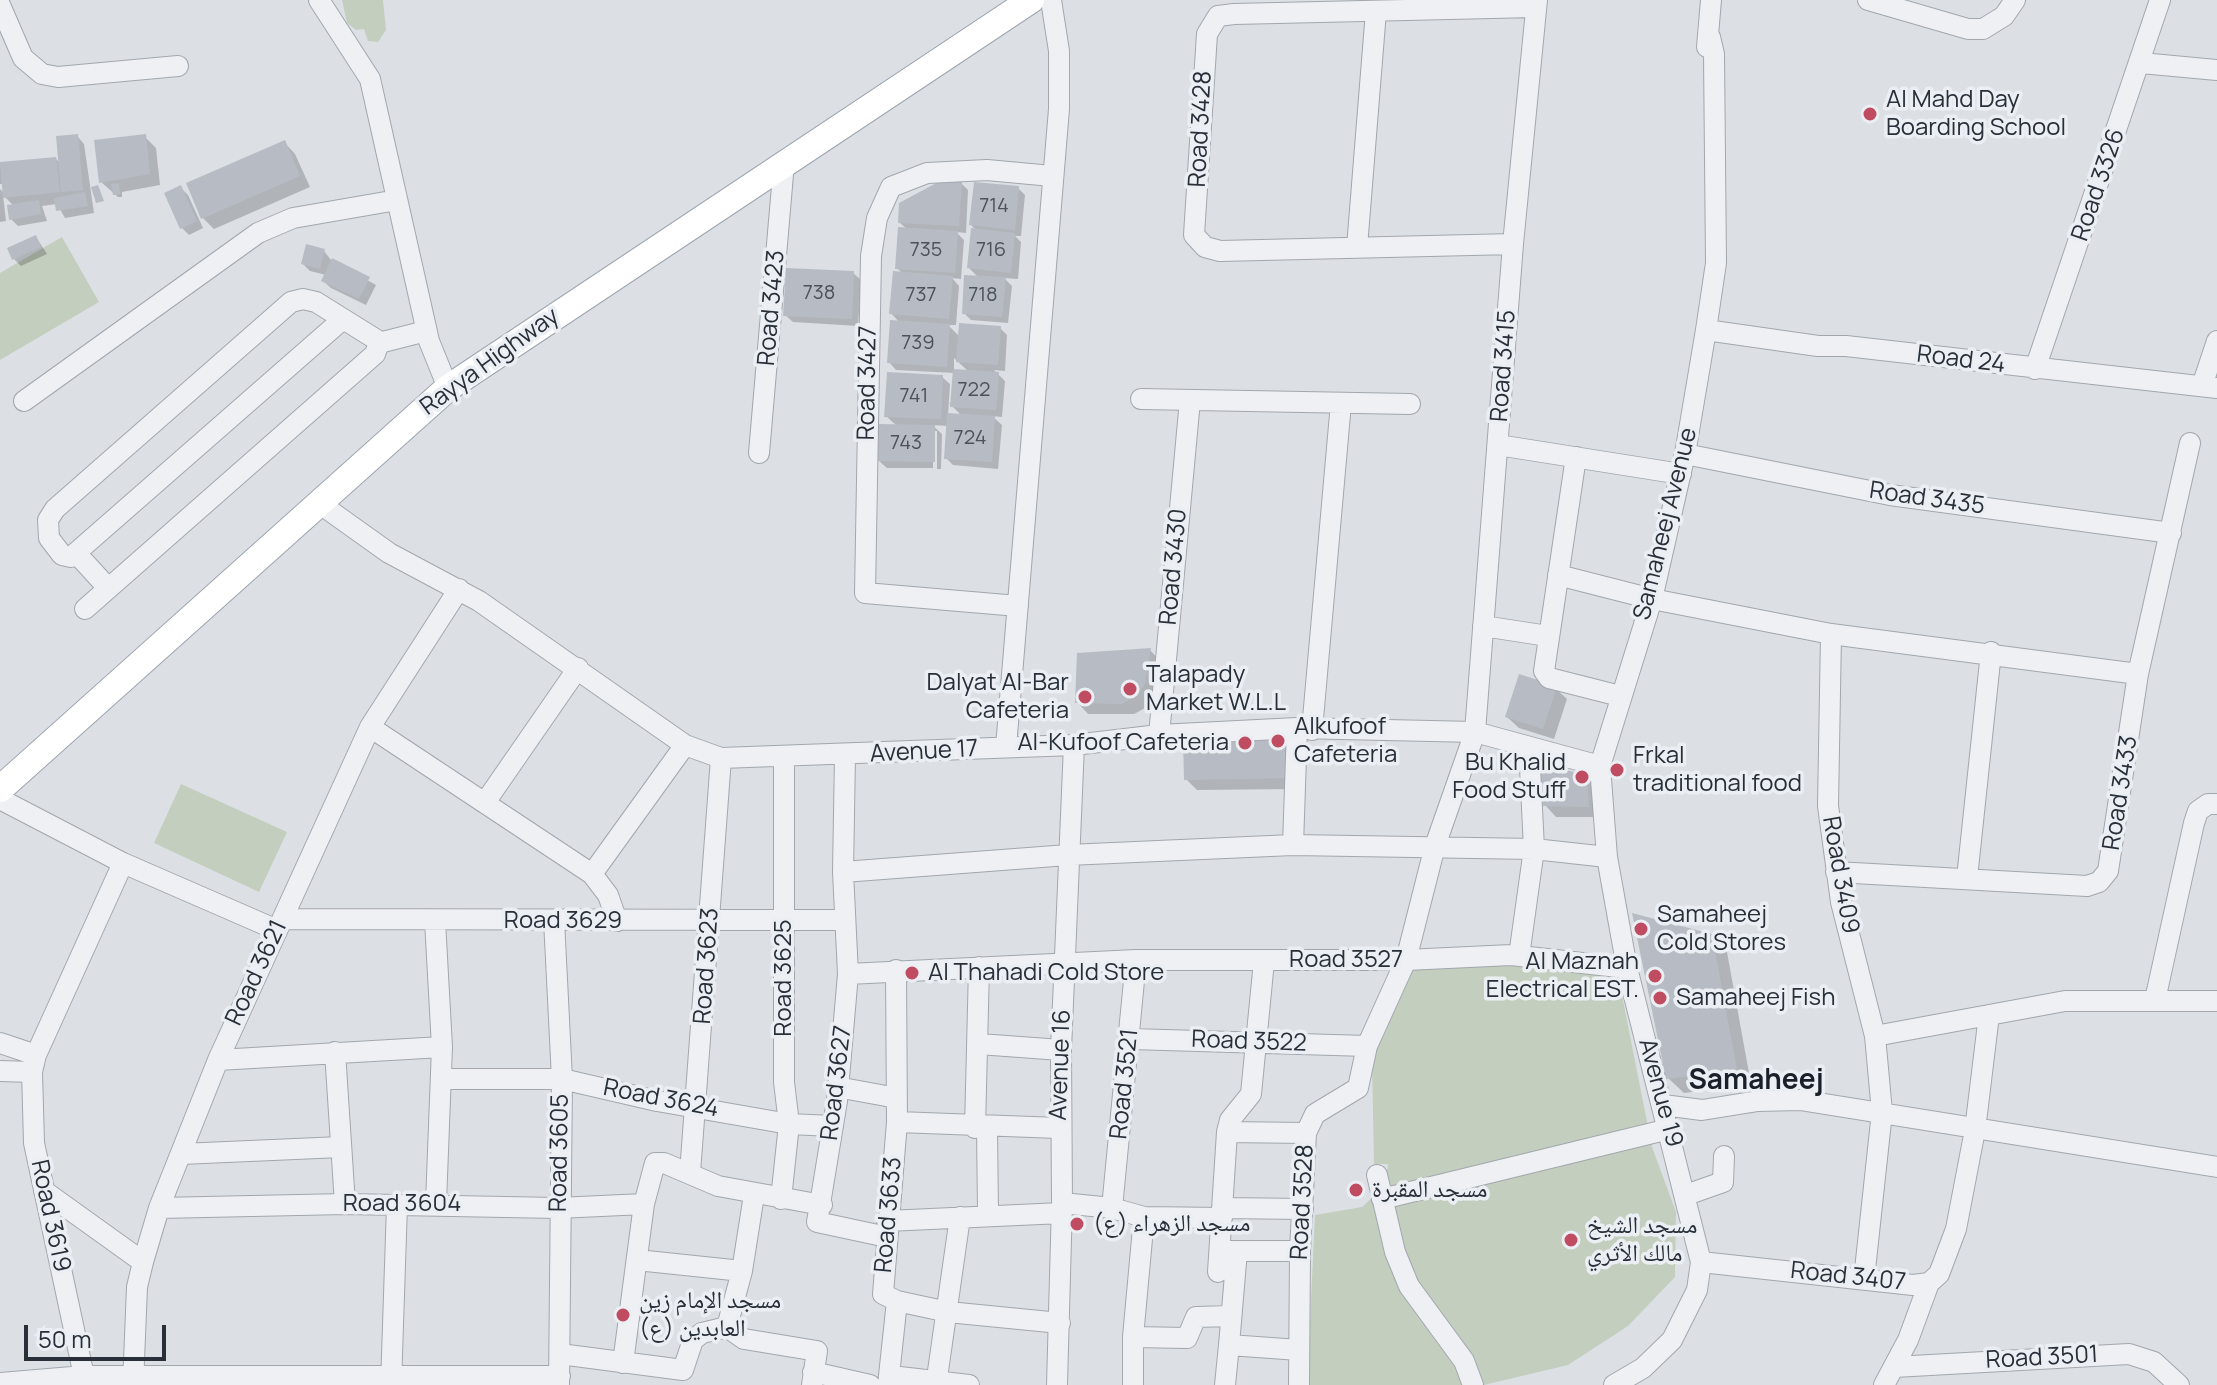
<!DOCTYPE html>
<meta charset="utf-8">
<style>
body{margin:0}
#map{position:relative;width:2217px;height:1385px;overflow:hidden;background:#dce0e5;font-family:Manrope,sans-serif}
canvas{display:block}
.scale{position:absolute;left:24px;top:1325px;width:142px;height:36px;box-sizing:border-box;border:4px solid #282f39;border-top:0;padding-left:10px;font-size:24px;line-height:28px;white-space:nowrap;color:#282f39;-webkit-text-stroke:6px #ebeff3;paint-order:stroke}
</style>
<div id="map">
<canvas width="2217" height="1385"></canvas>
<div class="scale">50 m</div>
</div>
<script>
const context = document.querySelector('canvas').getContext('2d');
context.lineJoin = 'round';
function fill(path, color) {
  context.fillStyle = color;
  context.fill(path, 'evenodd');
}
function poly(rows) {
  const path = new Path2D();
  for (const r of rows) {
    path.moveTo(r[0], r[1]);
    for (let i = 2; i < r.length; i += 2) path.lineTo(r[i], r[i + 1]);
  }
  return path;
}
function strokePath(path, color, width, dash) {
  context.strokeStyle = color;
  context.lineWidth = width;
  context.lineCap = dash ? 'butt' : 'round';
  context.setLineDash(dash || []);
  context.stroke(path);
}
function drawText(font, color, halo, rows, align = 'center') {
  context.font = font + ' Manrope,"Noto Naskh Arabic",sans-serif';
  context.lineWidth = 7;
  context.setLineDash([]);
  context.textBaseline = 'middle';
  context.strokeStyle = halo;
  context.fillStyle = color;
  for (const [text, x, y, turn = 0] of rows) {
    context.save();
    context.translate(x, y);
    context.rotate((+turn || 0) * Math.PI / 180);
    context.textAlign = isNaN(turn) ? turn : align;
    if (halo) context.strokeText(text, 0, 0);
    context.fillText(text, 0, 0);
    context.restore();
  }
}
const green = poly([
 [342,0,383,0,386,30,378,42,368,41,364,29,356,30,347,23],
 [62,237,99,302,0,360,0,273],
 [181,784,287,832,259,892,154,843],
 [1468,963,1617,970,1652,1147,1676,1212,1675,1277,1628,1326,1568,1365,1484,1385,1307,1385,1315,1215,1362,1207,1385,1186,1388,1164,1374,1164,1372,1062,1394,973]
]);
const shadow = poly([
 [77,136,84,144,94,213,65,218,57,204,42,206,47,221,18,226,11,219,14,206,3,195,6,221,0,222,0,189,5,194,4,184,0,184,0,164,56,159,61,164],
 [145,137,156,148,160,185,122,192,122,197,118,197,101,182],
 [284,142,295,154,310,187,214,229,203,218,188,184],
 [961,183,968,190,966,233,956,232,964,240,961,279,952,278,959,286,956,325,948,325,960,337,1000,328,1007,335,1005,371,994,370,1005,381,1002,417,992,416,1002,425,998,469,953,465,946,458,948,426,932,425,942,434,941,469,937,469,937,431,933,431,933,468,887,468,879,461,897,426,886,416,942,377,950,384,948,415,962,416,949,403,952,403,955,373,896,370,889,362,900,323,891,313,903,274,897,268,908,230,900,223],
 [954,358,969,372,954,371],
 [181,188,188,195,203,228,189,235,181,227],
 [1018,188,1025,195,1021,236,1015,236,1021,242,1018,279,1004,278,1012,286,1008,323,971,320,964,313,979,278,969,268,977,231,971,225],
 [36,237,47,254,21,266,14,259],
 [324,251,331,260,376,285,366,305,331,288,323,281,326,275,310,271,303,264],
 [853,273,861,280,858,326,793,322,785,315],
 [1150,650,1161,662,1156,696,1149,706,1134,714,1088,714,1077,702],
 [1555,688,1567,699,1554,739,1519,728,1507,717],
 [1285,738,1297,750,1298,789,1197,790,1186,779],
 [1586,777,1597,788,1600,817,1556,817,1545,805],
 [1711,936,1727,952,1751,1084,1684,1093,1668,1078]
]);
const building = poly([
 [78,134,83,190,61,192,56,136],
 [146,134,150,174,99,183,94,140],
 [285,140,300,176,201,219,186,183],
 [56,157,60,192,3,198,0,162],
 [942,180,962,181,959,226,898,223,899,203],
 [974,182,1019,186,1015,230,969,225],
 [119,183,120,194,113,195,111,184],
 [98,185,104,201,96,203,91,187],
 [181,185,197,221,180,229,164,193],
 [85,192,88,206,56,211,54,198],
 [39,200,41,214,9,220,7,205],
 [898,227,958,231,955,273,895,269],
 [971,228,1015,233,1011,273,967,268],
 [36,235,41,247,12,260,7,248],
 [306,244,325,249,320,269,301,264],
 [332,258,370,277,359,299,321,281],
 [786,268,854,271,852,319,783,316],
 [893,271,953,276,949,319,889,314],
 [964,275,1006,277,1002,317,962,314],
 [890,320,950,324,947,367,887,363],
 [959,323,1001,326,998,365,956,362],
 [953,369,999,372,996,410,950,407],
 [887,372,943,375,941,419,884,417],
 [947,413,995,416,992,462,944,459],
 [878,424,935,425,935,462,877,461],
 [1151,648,1145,684,1137,695,1122,704,1075,703,1077,653],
 [1519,674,1557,686,1543,729,1505,717],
 [1286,736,1287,778,1184,780,1183,738],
 [1545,765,1587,775,1589,807,1543,806,1538,767],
 [1632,913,1712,934,1737,1070,1666,1079]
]);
const minor = poly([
 [319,0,370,79,429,341,448,388],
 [1868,0,1968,29,1983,29,2004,16,2015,0],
 [0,5,23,58,42,74,58,77,178,66],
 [1707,47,1711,0],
 [2141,63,2217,70],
 [1513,244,1220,251,1205,247,1194,235,1207,34,1218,16,1234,14,1535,7],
 [1357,247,1376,11],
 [1706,330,1818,346,1846,346,2217,388],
 [379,343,426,331],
 [2035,369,2160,0],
 [2202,386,2217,341],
 [1141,399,1410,404],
 [24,401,258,233,293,218,397,200],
 [1498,445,1681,474],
 [759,453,784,163],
 [1685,454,1890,495,2171,533],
 [1576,457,1544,671,1549,678,1620,696],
 [319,503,389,553,479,601,685,745,721,758,1074,745,1159,735,1297,728,1475,732,1600,766],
 [77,554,108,588],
 [1558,575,1652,599,1831,634,2138,674],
 [1018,606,865,593,871,256,877,218,891,187,927,173,987,170,1052,176],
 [85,609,375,354,379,343,377,340,316,302,303,299,291,302,55,509,48,520,49,538,62,555,71,557,343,319],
 [1483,626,1548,636],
 [1831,634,1828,806,1841,902,1875,1036,1882,1112,1864,1279],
 [370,727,592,874,608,895,617,921],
 [1312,730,1341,403],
 [1159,735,1190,400],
 [1006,747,1059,109,1059,51,1051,0],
 [845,756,843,872,848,974,837,1101,817,1222,887,1237],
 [0,799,123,863,277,930],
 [486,801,578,668],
 [1293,845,1297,728],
 [843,872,1068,855,1293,845,1534,849,1607,857],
 [1836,872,2087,886,2099,882,2108,871,2138,674,2190,443],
 [592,874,685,745],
 [1967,878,1991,652],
 [283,919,844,920],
 [554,920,562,1079,559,1385],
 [435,921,442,1047,436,1203],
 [1519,956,1534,849,1529,747],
 [896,970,897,1122,883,1294,897,1301,948,1312,1060,1323],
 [848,974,1136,960,1406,960,1511,955,1627,968],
 [2155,1000,2194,823,2198,811,2208,804,2217,804],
 [1875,1036,2065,1001,2217,1001],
 [1131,1039,1367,1046],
 [0,1043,36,1055],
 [979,1044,1061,1050],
 [335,1052,345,1204],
 [218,1060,442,1047],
 [0,1071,32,1072],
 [441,1079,562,1079,657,1101,789,1124,833,1126],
 [837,1087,897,1098],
 [1663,1105,1702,1110,1758,1101,1800,1100,2217,1167],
 [897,1122,1059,1128],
 [975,1128,979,967],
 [987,1128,988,1213],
 [1227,1132,1306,1133],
 [181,1154,341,1147],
 [690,1173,721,758],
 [1377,1175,1395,1252,1409,1286,1464,1361,1473,1385],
 [44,1191,143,1262],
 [1686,1195,1723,1182,1724,1156],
 [781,1199,789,1124,784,1082,784,757],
 [1382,1199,1669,1129],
 [1062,1203,1112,1208,1144,1217,1222,1218],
 [159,1208,345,1204,558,1208,644,1204],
 [1112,1208,1136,960],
 [1224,1208,1303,1209],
 [887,1221,1062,1213],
 [1224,1251,1300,1251],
 [1237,1251,1229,1345,1299,1350],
 [637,1260,742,1271],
 [1701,1262,1913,1285,1929,1283,1939,1274,1956,1229,1975,1130,1989,1015],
 [1218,1272,1227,1132,1230,1120,1251,1094,1264,961],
 [727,1327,744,1339,817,1351,812,1385],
 [1133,1337,1187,1338,1196,1317,1231,1316],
 [560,1354,683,1370,693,1340,702,1333,727,1327,742,1271,754,1195],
 [623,1363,644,1204,655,1163,664,1163,718,1186,822,1205],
 [1894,1367,2129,1354,2154,1362,2179,1385],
 [813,1372,870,1385],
 [84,1376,34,1143,32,1072,36,1055,123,863],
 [891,1376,969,1385],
 [0,1383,84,1376,560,1376],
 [133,1385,137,1287,143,1262,159,1208,218,1060,370,727,459,589],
 [391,1385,397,1205],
 [888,1385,897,1301],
 [936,1385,960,1217],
 [1057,1385,1062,1203,1061,1050,1074,745],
 [1133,1385,1133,1337,1144,1217],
 [1225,1385,1229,1345],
 [1299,1385,1300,1251,1306,1133,1315,1114,1358,1088,1367,1046,1406,960,1435,846,1475,732,1513,244,1537,0],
 [1614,1385,1643,1368,1672,1340,1697,1290,1701,1262,1627,968,1607,857,1600,766,1652,599,1685,454,1706,330,1716,263,1714,54,1710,37],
 [1884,1385,1908,1340,1929,1283]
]);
const major = poly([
 [0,789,448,388,1031,0]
]);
const markers = [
 [1870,114,8,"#bf4c61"],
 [1130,689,8,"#bf4c61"],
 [1085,697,8,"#bf4c61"],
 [1278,741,8,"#bf4c61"],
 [1245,743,8,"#bf4c61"],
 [1617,770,8,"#bf4c61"],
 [1582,777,8,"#bf4c61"],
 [1641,929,8,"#bf4c61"],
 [912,973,8,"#bf4c61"],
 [1655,976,8,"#bf4c61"],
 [1660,998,8,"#bf4c61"],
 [1356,1190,8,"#bf4c61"],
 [1077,1224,8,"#bf4c61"],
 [1571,1240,8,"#bf4c61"],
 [623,1315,8,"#bf4c61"]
];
const numberNames = [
 ["714",994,206],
 ["735",926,250],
 ["716",991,250],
 ["738",819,293],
 ["737",921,295],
 ["718",983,295],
 ["739",918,343],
 ["722",974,390],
 ["741",914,396],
 ["724",970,438],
 ["743",906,443]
];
const poiNames = [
 ["Al Mahd Day",1886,100],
 ["Boarding School",1886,128],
 ["Talapady",1146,675],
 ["Market W.L.L",1146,703],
 ["Dalyat Al-Bar",1069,683,"right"],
 ["Cafeteria",1069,711,"right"],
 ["Alkufoof",1294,727],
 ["Cafeteria",1294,755],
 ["Al-Kufoof Cafeteria",1229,743,"right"],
 ["Frkal",1633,756],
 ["traditional food",1633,784],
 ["Bu Khalid",1566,763,"right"],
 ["Food Stuff",1566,791,"right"],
 ["Samaheej",1657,915],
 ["Cold Stores",1657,943],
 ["Al Maznah",1639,962,"right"],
 ["Electrical EST.",1639,990,"right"],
 ["Al Thahadi Cold Store",928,973],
 ["Samaheej Fish",1676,998],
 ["مسجد المقبرة",1372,1190],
 ["مسجد الزهراء (ع)",1093,1224],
 ["مسجد الشيخ",1587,1226],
 ["مالك الأثري",1587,1254],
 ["مسجد الإمام زين",639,1301],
 ["العابدين (ع)",639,1329]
];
const streetNames = [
 ["Road 3428",1201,129,-87],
 ["Road 3326",2099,185,-71],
 ["Road 3423",772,308,-85],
 ["Road 24",1961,360,7],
 ["Rayya Highway",490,362,-36],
 ["Road 3415",1504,366,-86],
 ["Road 3427",868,383,-89],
 ["Road 3435",1927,499,8],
 ["Samaheej Avenue",1666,524,-76],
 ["Road 3430",1174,567,-85],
 ["Avenue 17",924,752,-3],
 ["Road 3433",2121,793,-81],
 ["Road 3409",1840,875,80],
 ["Road 3629",563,921],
 ["Road 3527",1346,960],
 ["Road 3623",707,966,-86],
 ["Road 3621",257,973,-65],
 ["Road 3625",784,978,-90],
 ["Road 3522",1249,1042,2],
 ["Avenue 16",1061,1065,-88],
 ["Road 3627",837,1083,-83],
 ["Road 3521",1125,1084,-84],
 ["Avenue 19",1660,1093,75],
 ["Road 3624",661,1099,11],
 ["Road 3605",560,1153,-89],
 ["Road 3528",1303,1202,-87],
 ["Road 3604",402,1204],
 ["Road 3633",889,1215,-85],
 ["Road 3619",50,1216,78],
 ["Road 3407",1848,1277,6],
 ["Road 3501",2042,1358,-3]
];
const quarterNames = [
 ["Samaheej",1756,1081]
];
fill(green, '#c3cebe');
fill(shadow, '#0003');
fill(building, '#b7bcc4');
strokePath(minor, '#a2a7ae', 22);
strokePath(major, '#9da5af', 28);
strokePath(minor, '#eef0f4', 20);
strokePath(major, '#fff', 26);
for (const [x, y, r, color] of markers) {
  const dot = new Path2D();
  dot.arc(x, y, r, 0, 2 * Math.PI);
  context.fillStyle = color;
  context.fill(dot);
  strokePath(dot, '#ebeff3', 3);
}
drawText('20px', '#4c525c', null, numberNames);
drawText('24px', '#282f39', '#ebeff3', poiNames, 'left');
drawText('24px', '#282f39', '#ebeff3', streetNames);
drawText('bold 28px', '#1a202a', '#ebeff3', quarterNames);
</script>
